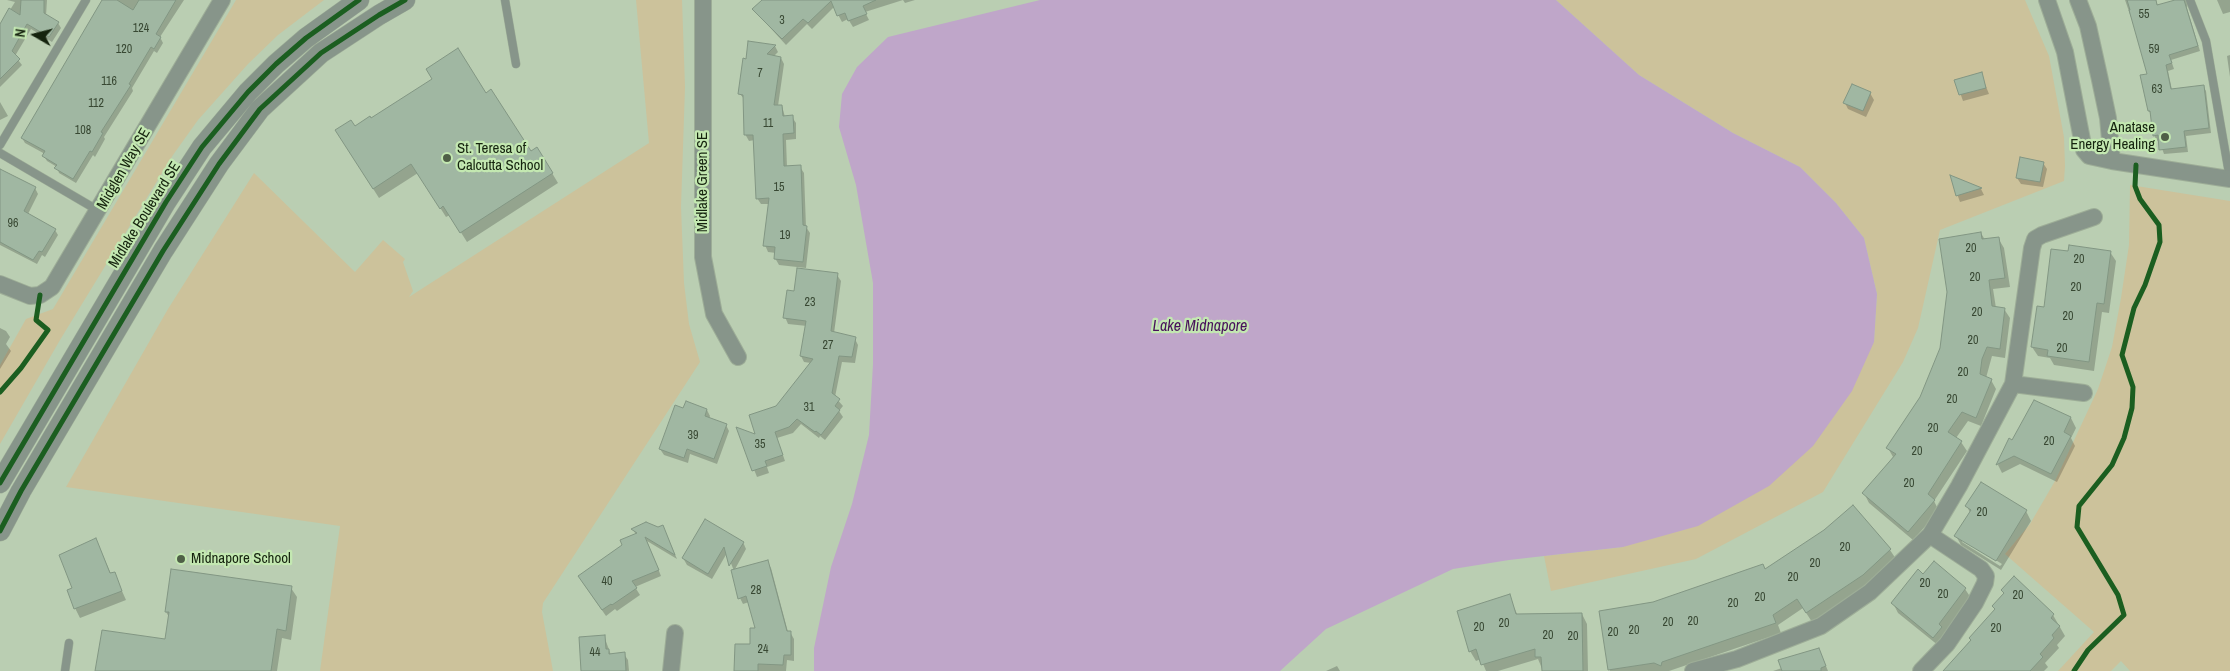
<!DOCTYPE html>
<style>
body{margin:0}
#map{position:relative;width:2230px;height:671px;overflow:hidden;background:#baceb2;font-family:"Archivo Narrow",sans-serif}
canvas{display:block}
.north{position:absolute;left:10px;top:10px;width:50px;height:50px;-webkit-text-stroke:4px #c3e8b1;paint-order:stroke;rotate:278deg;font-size:14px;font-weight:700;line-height:20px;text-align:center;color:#15230e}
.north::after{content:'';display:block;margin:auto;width:18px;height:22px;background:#15230e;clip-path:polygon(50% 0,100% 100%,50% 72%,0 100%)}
</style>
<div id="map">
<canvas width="2230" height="671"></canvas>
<div class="north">N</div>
</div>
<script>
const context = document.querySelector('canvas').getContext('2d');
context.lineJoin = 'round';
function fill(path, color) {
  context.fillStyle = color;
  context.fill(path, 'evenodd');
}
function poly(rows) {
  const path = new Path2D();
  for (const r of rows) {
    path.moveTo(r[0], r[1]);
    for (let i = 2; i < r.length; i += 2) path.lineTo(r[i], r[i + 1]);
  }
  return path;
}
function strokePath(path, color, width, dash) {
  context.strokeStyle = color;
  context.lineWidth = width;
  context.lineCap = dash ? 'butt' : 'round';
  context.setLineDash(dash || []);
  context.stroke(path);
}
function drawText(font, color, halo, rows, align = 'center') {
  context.font = font + ' "Archivo Narrow",sans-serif';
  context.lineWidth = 4.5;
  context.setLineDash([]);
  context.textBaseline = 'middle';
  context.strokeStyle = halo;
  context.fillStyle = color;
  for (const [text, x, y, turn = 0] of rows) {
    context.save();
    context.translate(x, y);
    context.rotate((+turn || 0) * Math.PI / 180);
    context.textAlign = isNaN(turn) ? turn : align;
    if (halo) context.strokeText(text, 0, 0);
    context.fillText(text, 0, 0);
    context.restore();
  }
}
const green = poly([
 [236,0,324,0,278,35,248,64,198,120,173,155,60,340,0,444,0,365,26,319,53,309],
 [636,0,682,0,685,87,681,207,684,283,689,324,700,362,543,603,542,612,553,671,320,671,340,526,66,487,168,309,254,173,355,272,383,240,405,259,403,262,413,291,409,297,649,143],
 [1556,0,2025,0,2049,56,2064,137,2065,166,2064,181,1940,230,1918,328,1903,362,1823,492,1696,559,1551,591,1544,556,1623,547,1874,342,1877,294,1864,238,1836,203,1800,167,1733,133,1639,75],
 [2130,185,2230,201,2230,671,2130,671,2121,661,2111,671,2058,671,2094,632,2005,554,2030,524,2055,481,2098,389,2112,347,2121,298,2129,245]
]);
const water = poly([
 [1040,0,1556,0,1639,75,1733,133,1800,167,1836,203,1864,238,1877,294,1874,342,1852,391,1813,446,1769,486,1698,526,1623,547,1509,560,1453,569,1326,629,1280,671,814,671,814,648,831,567,852,504,869,435,873,364,873,283,856,185,839,127,842,94,857,67,888,37]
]);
const shadow = poly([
 [7,0,47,0,46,16,58,23,61,28,52,42,31,29,15,56,22,65,0,87,0,26,15,2],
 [105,0,184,0,160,37,163,43,157,53,154,51,132,88,133,91,104,137,105,139,95,157,93,155,76,183,59,173,57,167,47,161,44,156,45,154,25,143,22,138],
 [764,0,903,0,865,12,869,20,853,27,848,19,842,22,834,7,812,29,807,24,786,45,754,10],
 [903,0,915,0,905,3],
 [2125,0,2156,0,2158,6,2179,0,2186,0,2188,3,2187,8,2200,51,2171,60,2174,69,2168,71,2172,90,2203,86,2206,91,2211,133,2186,136,2188,152,2164,154,2159,140,2157,141,2154,135,2152,116,2149,111,2149,75,2144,55],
 [2217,0,2230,0,2230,12,2223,14],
 [749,43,775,46,778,52,774,56,781,58,784,64,778,106,782,106,785,117,792,117,796,123,796,139,786,140,787,167,800,167,804,173,806,227,810,233,806,268,779,265,775,258,776,253,768,252,765,245,770,204,761,204,757,198,755,140,749,141,745,134,745,100,740,94],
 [2230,55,2230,77,2227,56],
 [1981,74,1989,94,1963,101,1956,81],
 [1870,93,1874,100,1866,117,1848,109,1845,103],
 [486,94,530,153,552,173,558,183,467,242,450,215,446,217,418,173,379,198,342,140,354,128,371,120],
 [0,102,8,116,0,120],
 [2043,163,2047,169,2043,187,2021,184,2017,178],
 [0,172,35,188,38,194,28,214,55,230,58,235,45,257,42,255,37,264,0,245],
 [1951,177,1981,189,1984,195,1960,202],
 [1981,233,1985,240,1998,238,2004,248,2010,287,1993,289,1996,308,2004,309,2010,318,2005,358,1992,356,1986,378,1991,380,1996,389,1981,426,1968,421,1956,438,1961,442,1967,451,1934,501,1939,511,1913,540,1869,503,1864,493,1893,457,1888,448,1921,397,1941,348],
 [2110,252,2116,261,2109,313,2102,312,2094,371,2054,365,2050,358,2038,356,2032,347,2069,253],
 [837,275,841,281,834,333,855,339,858,345,855,363,842,362,835,397,843,406,839,411,843,417,825,440,820,436,819,438,801,424,793,433,777,438,785,461,767,467,769,473,757,477,738,429,757,436,811,363,804,362,801,356,807,326,788,324,785,317,796,292],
 [0,328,6,331,10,337,6,344,11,351,0,369],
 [2035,401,2071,418,2076,428,2071,438,2075,446,2057,482,2020,464,2002,473,1998,465,2009,440,2013,442],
 [684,410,707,410,710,416,709,419,726,425,729,431,717,464,690,454,688,463,664,455,660,449],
 [1967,506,2026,511,2031,521,2001,570,1961,545,1956,536,1970,513],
 [1962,539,2002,564,2000,566,1962,542],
 [1852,507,1890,550,1896,559,1868,584,1812,622,1803,608,1778,625,1781,633,1669,671,1610,671,1600,612,1653,604,1765,571,1825,531],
 [705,520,743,542,746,549,734,571,727,553,712,579,687,565,683,558],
 [633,529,658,529,666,533,677,559,647,541,661,576,635,587,640,595,617,611,615,609,606,616,583,583,636,535],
 [96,540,111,574,114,573,126,600,80,618,75,608],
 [767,562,771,568,788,632,790,632,794,639,794,661,787,660,786,671,735,671,751,646,757,630,749,602,743,604,740,598],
 [1924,576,1965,589,1971,598,1939,646,1898,613,1893,603],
 [2014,578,2053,615,2065,636,2057,645,2059,648,2045,663,2048,667,2044,671,1944,671,1972,641,1996,610,2004,594,2002,591],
 [291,588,297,597,291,640,282,638,277,671,97,671,166,640,169,617,166,612],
 [1509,596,1518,616,1582,614,1587,624,1588,671,1543,671,1538,659,1498,671,1486,671,1481,659,1476,661,1470,651],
 [604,636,611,655,624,654,628,660,629,671,582,671],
 [1819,649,1828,671,1773,671,1782,668],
 [1337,666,1340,671,1326,671]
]);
const building = poly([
 [21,0,44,0,44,13,59,22,49,37,27,24,12,51,20,59,0,79,0,24,9,8,20,15,21,0],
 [102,0,117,0,133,10,139,0,176,0,156,34,161,37,154,49,151,47,129,84,131,85,101,132,103,133,92,152,90,151,73,179,54,168,57,165,42,156,45,151,21,138,102,0],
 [762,0,876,0,863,6,867,14,848,21,845,13,837,16,831,1,808,23,803,19,782,39,752,9,762,0],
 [2127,0,2156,0,2157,5,2175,0,2184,0,2198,46,2169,55,2172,63,2166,65,2171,89,2204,85,2209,128,2184,131,2186,147,2159,150,2158,135,2153,136,2150,111,2148,111,2140,75,2147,74,2129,10,2130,10,2127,0],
 [748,41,776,45,767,54,781,57,774,105,782,105,783,116,793,115,794,133,783,134,784,166,801,165,803,225,807,226,803,262,774,259,775,247,763,246,769,198,756,199,753,135,744,135,743,95,738,94,743,58,746,59,748,41],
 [458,48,486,93,491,89,531,151,537,147,553,173,460,233,443,206,440,209,411,164,373,189,335,130,351,120,355,126,370,116,371,118,432,79,426,69,458,48],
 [1982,72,1986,88,1959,95,1954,80,1982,72],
 [1852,84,1871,92,1863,111,1843,103,1852,84],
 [2020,157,2044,162,2040,182,2016,178,2020,157],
 [0,169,36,187,24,211,56,229,42,252,39,251,33,260,0,242,0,169],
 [1950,175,1982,188,1956,196,1950,175],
 [1981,232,1982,239,1999,237,2005,278,1989,280,1992,306,2005,308,2000,349,1987,347,1982,359,1980,374,1992,379,1976,418,1962,412,1948,432,1962,441,1928,494,1935,500,1908,532,1862,493,1896,454,1886,448,1920,397,1940,348,1947,292,1939,239,1981,232],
 [2069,245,2111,251,2104,304,2097,303,2089,362,2047,356,2048,350,2031,347,2037,306,2044,307,2051,249,2068,251,2069,245],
 [797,268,838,273,831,331,856,337,852,357,839,356,832,393,840,399,835,406,840,410,821,435,816,431,815,432,797,419,789,427,775,432,783,455,765,461,767,466,752,471,736,427,755,434,749,415,776,406,813,359,800,356,806,321,783,318,787,290,794,291,797,268],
 [2034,400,2071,417,2064,432,2071,436,2051,474,2014,456,1996,465,2009,438,2012,440,2034,400],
 [686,401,707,409,705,416,727,424,714,459,687,449,684,458,659,449,675,405,683,408,686,401],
 [1981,482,2027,510,1996,561,1954,536,1971,510,1965,506,1981,482],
 [1853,505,1891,549,1863,575,1806,613,1797,599,1773,615,1776,623,1662,662,1661,666,1654,663,1608,670,1599,611,1653,602,1763,564,1765,569,1824,530,1853,505],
 [705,519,744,542,729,566,724,547,708,574,682,558,705,519],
 [646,522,658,527,663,525,675,555,645,537,659,570,632,581,637,588,612,605,611,604,602,610,578,576,622,545,620,540,637,533,631,529,646,522],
 [96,538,110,573,115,572,122,591,74,609,67,590,72,588,59,555,96,538],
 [768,560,787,631,791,631,791,655,784,655,783,665,758,664,758,671,734,671,735,644,750,644,750,628,755,628,746,596,738,599,731,570,768,560],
 [1934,561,1966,588,1939,624,1942,627,1933,638,1891,603,1918,569,1923,574,1934,561],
 [171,569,292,586,286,631,277,629,271,671,95,671,102,630,165,639,169,612,165,612,171,569],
 [2014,576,2054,614,2051,618,2060,626,2052,635,2054,638,2040,654,2043,657,2030,671,1943,671,1971,640,1969,638,1995,609,1992,606,2004,593,2001,590,2014,576],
 [1510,594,1516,614,1582,613,1583,671,1542,671,1541,657,1535,657,1535,649,1481,665,1476,649,1469,652,1457,611,1510,594],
 [605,635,606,649,609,649,609,654,625,652,626,671,581,671,579,637,605,635],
 [1819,648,1826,666,1821,668,1821,671,1782,671,1778,660,1819,648]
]);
const service = poly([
 [505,0,516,64],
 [2190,0,2206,41,2230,179],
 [0,145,86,0],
 [0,153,99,211],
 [65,671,69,643]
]);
const minor = poly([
 [703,0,703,257,714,314,738,357],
 [2047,0,2065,52,2084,150,2089,156,2112,161],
 [2078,0,2088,26,2100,80,2108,118,2112,161,2230,179],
 [0,284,30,296,40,295,52,287,222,0],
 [2013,384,2084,393],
 [671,671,675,633],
 [1693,671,1737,659,1821,626,1870,592,1930,535,1959,486,2013,384,2032,248,2035,239,2042,235,2094,217],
 [1921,671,1947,644,1975,603,1985,583,1986,576,1981,569,1930,535]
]);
const tertiary = poly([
 [0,483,166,202,202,147,248,92,276,64,306,38,359,0],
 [0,531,21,491,163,251,219,164,260,109,321,53,379,15,405,0]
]);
const cycleway = poly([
 [0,392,21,368,48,330,36,320,40,295],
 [0,483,166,202,202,147,248,92,276,64,306,38,359,0],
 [0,531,21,491,163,251,219,164,260,109,321,53,379,15,405,0],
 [2074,671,2088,650,2124,615,2118,595,2077,527,2079,506,2112,465,2124,438,2132,408,2133,387,2122,355,2134,308,2145,285,2160,242,2159,225,2140,199,2135,186,2136,165]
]);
const markers = [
 [2165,137,5,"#4f5f47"],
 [447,158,5,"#4f5f47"],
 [181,559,5,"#4f5f47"]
];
const numberNames = [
 ["55",2144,15],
 ["3",782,21],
 ["124",141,29],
 ["120",124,50],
 ["59",2154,50],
 ["7",760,74],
 ["116",109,82],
 ["63",2157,90],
 ["112",96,104],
 ["11",768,124],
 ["108",83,131],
 ["15",779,188],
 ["96",13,224],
 ["19",785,236],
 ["20",1971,249],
 ["20",2079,260],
 ["20",1975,278],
 ["20",2076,288],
 ["23",810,303],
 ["20",1977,313],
 ["20",2068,317],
 ["20",1973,341],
 ["27",828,346],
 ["20",2062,349],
 ["20",1963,373],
 ["20",1952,400],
 ["31",809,408],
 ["20",1933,429],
 ["39",693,436],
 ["20",2049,442],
 ["35",760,445],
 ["20",1917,452],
 ["20",1909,484],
 ["20",1982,513],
 ["20",1845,548],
 ["20",1815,564],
 ["20",1793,578],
 ["40",607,582],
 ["20",1925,584],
 ["28",756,591],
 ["20",1943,595],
 ["20",2018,596],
 ["20",1760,598],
 ["20",1733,604],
 ["20",1693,622],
 ["20",1668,623],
 ["20",1504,624],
 ["20",1479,628],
 ["20",1996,629],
 ["20",1634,631],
 ["20",1613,633],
 ["20",1548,636],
 ["20",1573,637],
 ["24",763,650],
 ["44",595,653]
];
const poiNames = [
 ["Anatase",2155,128,"right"],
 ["Energy Healing",2155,145,"right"],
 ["St. Teresa of",457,149],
 ["Calcutta School",457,166],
 ["Midnapore School",191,559]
];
const streetNames = [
 ["Midglen Way SE",124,169,-60],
 ["Midlake Green SE",703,182,-90],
 ["Midlake Boulevard SE",145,215,-58]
];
const waterNames = [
 ["Lake Midnapore",1200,327]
];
fill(green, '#ccc29b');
fill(water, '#bfa6c9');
fill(shadow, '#0003');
fill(building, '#a0b7a2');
strokePath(building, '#829683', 1);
strokePath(service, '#9dad97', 9);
strokePath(minor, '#9dad97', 18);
strokePath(tertiary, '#9dad97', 21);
strokePath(service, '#87958a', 8);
strokePath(minor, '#87958a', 16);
strokePath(tertiary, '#87958a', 20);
strokePath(cycleway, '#1b5e20', 5);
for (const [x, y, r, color] of markers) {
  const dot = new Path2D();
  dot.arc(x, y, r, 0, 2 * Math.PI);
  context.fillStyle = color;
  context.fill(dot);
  strokePath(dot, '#c3e8b1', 2);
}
drawText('12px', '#384833', null, numberNames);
drawText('15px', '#15230e', '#c3e8b1', poiNames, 'left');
drawText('15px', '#15230e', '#c3e8b1', streetNames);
drawText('italic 16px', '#48105b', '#c3e8b1', waterNames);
</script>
